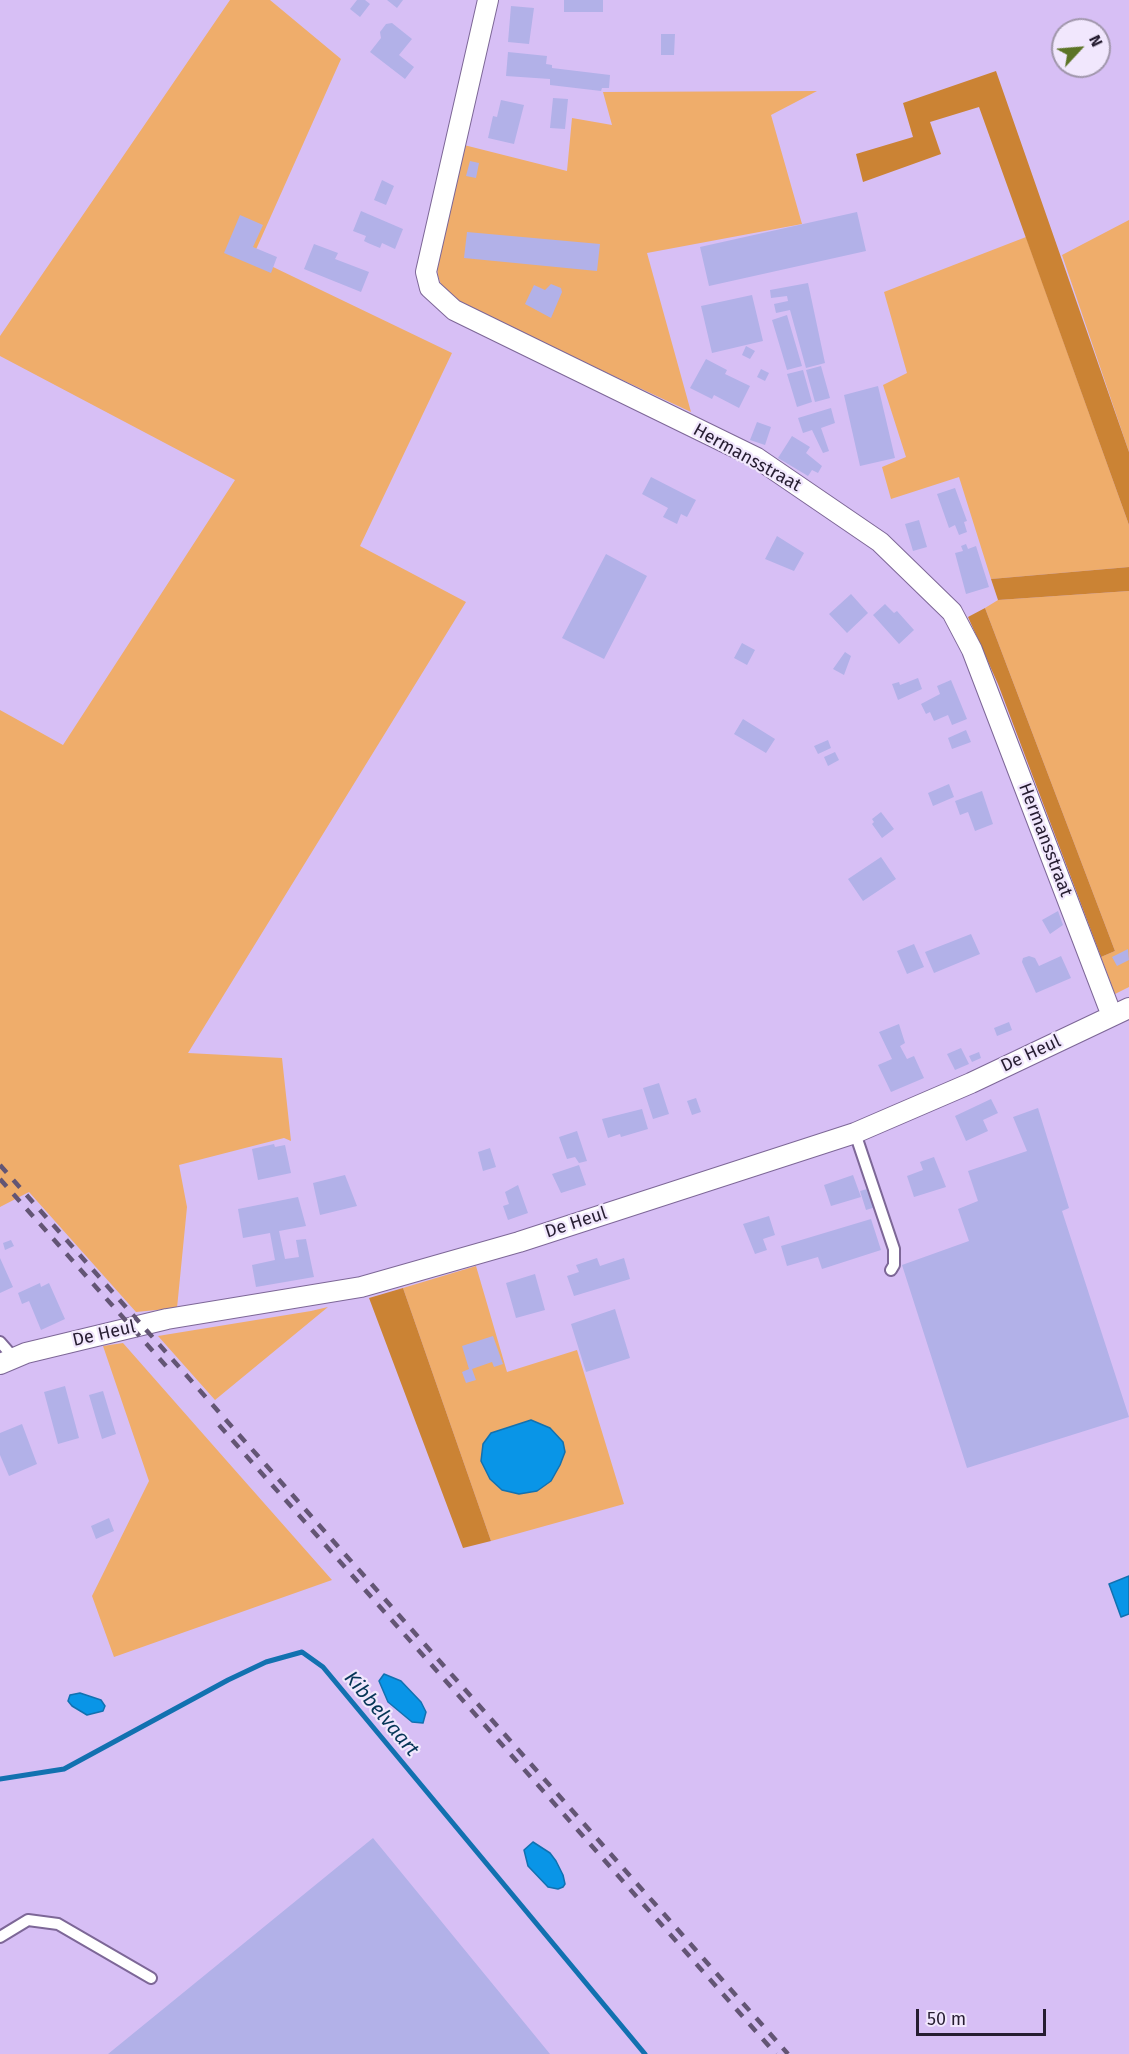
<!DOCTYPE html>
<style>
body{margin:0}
#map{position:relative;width:1129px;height:2054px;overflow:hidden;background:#d7bff5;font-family:"Fira Sans",sans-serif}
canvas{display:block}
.north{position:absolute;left:1051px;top:18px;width:60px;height:60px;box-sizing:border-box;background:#f1e7fd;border:2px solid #a096ab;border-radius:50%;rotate:64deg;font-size:16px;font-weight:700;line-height:24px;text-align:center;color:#261d31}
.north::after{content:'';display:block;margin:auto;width:21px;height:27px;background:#5c7426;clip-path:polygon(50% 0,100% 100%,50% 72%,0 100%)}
.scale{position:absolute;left:916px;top:2009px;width:130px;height:27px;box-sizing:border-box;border:3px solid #261d31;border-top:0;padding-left:8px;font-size:18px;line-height:21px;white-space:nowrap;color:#261d31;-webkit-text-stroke:4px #f1e7fd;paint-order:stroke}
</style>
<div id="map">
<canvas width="1129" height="2054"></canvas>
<div class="north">N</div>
<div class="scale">50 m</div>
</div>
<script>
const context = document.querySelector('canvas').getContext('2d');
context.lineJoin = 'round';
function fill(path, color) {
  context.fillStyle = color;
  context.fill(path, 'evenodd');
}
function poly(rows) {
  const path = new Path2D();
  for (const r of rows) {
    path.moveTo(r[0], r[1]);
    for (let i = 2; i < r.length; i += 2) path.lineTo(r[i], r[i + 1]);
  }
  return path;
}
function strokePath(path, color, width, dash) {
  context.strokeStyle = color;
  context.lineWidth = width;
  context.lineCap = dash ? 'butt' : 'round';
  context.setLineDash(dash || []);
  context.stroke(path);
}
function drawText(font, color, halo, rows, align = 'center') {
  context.font = font + ' "Fira Sans",sans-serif';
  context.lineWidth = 4.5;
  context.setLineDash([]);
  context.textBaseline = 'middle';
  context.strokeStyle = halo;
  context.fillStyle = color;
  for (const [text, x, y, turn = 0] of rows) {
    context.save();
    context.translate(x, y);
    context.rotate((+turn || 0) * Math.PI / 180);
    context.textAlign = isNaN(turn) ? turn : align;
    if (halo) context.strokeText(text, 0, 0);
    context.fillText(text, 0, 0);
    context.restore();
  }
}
const green = poly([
 [230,0,270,0,341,59,250,263,271,266,452,353,360,546,466,602,188,1053,282,1058,291,1141,284,1138,179,1165,187,1207,177,1308,136,1312,29,1192,0,1207,0,710,63,745,235,480,0,356,0,336],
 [817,91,771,115,802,224,647,253,691,412,472,310,454,301,443,290,438,276,436,260,464,145,567,171,572,118,612,125,603,92],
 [1129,220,1129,452,1062,255],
 [1026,237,1129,525,1129,567,991,579,959,477,891,499,882,467,906,457,883,385,907,373,884,292],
 [1129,591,1129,987,1115,994,1101,957,1115,951,985,608,998,600],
 [476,1266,507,1372,577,1350,624,1504,491,1541,403,1288],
 [328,1307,215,1400,158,1336,311,1311],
 [123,1343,226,1460,332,1580,114,1657,92,1596,149,1481,103,1346]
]);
const forest = poly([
 [996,71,1129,452,1129,525,979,107,930,122,941,154,863,182,856,154,913,137,903,103],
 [1129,567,1129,591,998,600,991,579],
 [985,608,1115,951,1101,957,998,684,968,617],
 [403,1288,491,1541,463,1548,369,1298]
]);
const water = poly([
 [531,1420,550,1428,563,1442,565,1452,560,1465,551,1481,537,1491,519,1494,502,1490,490,1479,481,1461,483,1444,491,1433,531,1420],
 [1129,1576,1129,1614,1121,1617,1109,1584,1129,1576],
 [384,1674,401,1681,421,1702,426,1712,423,1723,412,1722,388,1702,379,1681,384,1674],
 [80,1693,101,1700,105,1706,103,1711,87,1715,72,1706,68,1701,70,1695,80,1693],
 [533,1842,550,1853,556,1861,563,1875,565,1884,563,1887,558,1889,548,1887,528,1866,524,1850,533,1842]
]);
const stream = poly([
 [0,1779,64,1769,228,1680,266,1662,302,1652,323,1667,645,2054]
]);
const building = poly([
 [357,0,365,0,370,4,360,17,350,9],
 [387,0,403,0,397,8],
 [564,0,603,0,603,12,564,12],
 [511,6,534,8,529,44,508,42],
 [392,23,412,39,399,55,414,67,405,79,370,52,381,38,380,32,386,24],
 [661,34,675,34,674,55,661,55],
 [508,52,547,56,546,64,552,65,552,68,610,75,609,88,602,88,601,91,550,85,550,79,506,76],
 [553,98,568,99,565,129,550,128],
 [501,100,524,105,514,144,488,138,493,116,497,117],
 [470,161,479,163,476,178,466,176],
 [382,180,394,186,386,205,374,200],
 [361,211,403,229,395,249,382,243,380,248,368,243,364,241,366,236,353,231],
 [857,212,866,251,709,286,700,247],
 [240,215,263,225,253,247,277,257,271,273,224,253],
 [467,232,600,244,597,271,464,258],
 [314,244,338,253,335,259,369,272,361,292,304,269],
 [808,283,825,363,806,368,790,310,776,313,774,304,788,301,787,296,771,298,770,290],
 [551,284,561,288,562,292,551,318,525,304,534,285,545,290],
 [752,295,763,341,712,353,701,306],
 [787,315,802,366,787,370,772,320],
 [746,346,755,351,750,359,742,355],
 [706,359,727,370,725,374,750,386,739,408,714,395,712,399,690,388],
 [821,366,830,398,815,402,806,370],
 [761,369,769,373,765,381,757,377],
 [803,370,812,402,797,407,787,374],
 [878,386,895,458,860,466,844,395],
 [831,408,835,423,821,428,829,451,823,453,812,430,803,433,798,418],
 [757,422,771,427,765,445,750,440],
 [792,436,810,447,806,453,822,466,818,473,812,470,808,476,778,458],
 [651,477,696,500,687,517,681,514,677,524,663,517,668,508,642,494],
 [955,488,967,521,964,522,967,532,959,535,955,525,949,528,937,494],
 [919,520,927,547,913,551,905,524],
 [777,536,804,553,794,571,765,559],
 [966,544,968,549,976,546,989,587,966,594,955,553,963,551,961,546],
 [606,554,647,576,604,659,562,638],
 [851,594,868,613,847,633,829,614],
 [885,604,894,613,897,611,914,630,899,644,873,615],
 [742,643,755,650,747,665,734,658],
 [845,652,851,656,844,675,833,669],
 [918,678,922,689,898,700,892,684,899,682,900,685],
 [951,680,967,719,952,725,948,715,934,721,930,712,926,714,921,704,940,694,937,686],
 [743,719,775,739,766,753,734,734],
 [966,730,971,742,952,749,948,738],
 [828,740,831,748,818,754,814,746],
 [835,752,839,760,828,766,824,757],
 [949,784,954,797,933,806,928,793],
 [982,791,993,824,975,831,968,812,960,815,955,801],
 [881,812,894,829,882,838,872,824,874,822,872,819],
 [881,857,896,879,863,901,848,879],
 [1058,911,1063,925,1050,934,1042,920],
 [971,934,980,954,934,973,925,952],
 [914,944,924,967,907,974,897,951],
 [1128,949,1129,960,1117,966,1112,957],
 [1029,956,1035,958,1039,966,1061,956,1071,978,1036,993,1022,962,1023,958],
 [1009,1022,1012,1030,997,1036,994,1028],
 [899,1024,905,1043,900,1046,907,1059,914,1056,924,1078,891,1092,878,1065,892,1059,879,1032],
 [961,1048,969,1064,955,1070,947,1054],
 [979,1052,981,1058,972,1062,969,1056],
 [659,1083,669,1114,653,1119,643,1088],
 [696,1098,701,1112,692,1115,687,1101],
 [991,1099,998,1113,983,1120,988,1131,966,1141,955,1116],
 [1038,1108,1069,1208,1062,1211,1129,1417,967,1468,902,1265,969,1241,958,1209,978,1201,968,1171,1027,1151,1013,1117],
 [642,1109,648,1129,621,1137,620,1134,608,1138,602,1119],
 [577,1131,587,1161,579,1163,575,1157,567,1159,559,1137],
 [274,1144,275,1147,285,1145,291,1173,258,1180,252,1149],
 [490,1148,496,1167,483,1171,478,1152],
 [934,1157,946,1187,914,1197,907,1176,923,1170,920,1162],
 [579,1165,586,1185,561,1193,552,1174],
 [345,1175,357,1206,320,1215,313,1183],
 [853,1175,861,1197,831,1206,824,1185],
 [518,1185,528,1213,508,1220,503,1206,509,1204,505,1192],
 [871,1188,876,1207,866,1210,860,1191],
 [298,1197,306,1226,279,1231,285,1259,299,1257,296,1240,306,1239,314,1277,256,1287,252,1265,275,1260,270,1233,243,1238,238,1209],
 [769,1216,775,1235,763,1239,767,1250,755,1254,743,1224],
 [871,1219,881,1250,822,1269,818,1257,787,1266,781,1246],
 [11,1240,14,1246,5,1250,3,1243],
 [0,1258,13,1287,0,1293],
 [597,1258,600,1266,624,1258,630,1279,574,1296,567,1276,579,1272,576,1265],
 [535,1274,545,1310,516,1318,506,1283],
 [40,1283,41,1287,49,1283,65,1319,41,1330,29,1301,22,1304,18,1293],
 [615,1309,630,1358,586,1372,571,1324],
 [493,1336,503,1364,494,1367,492,1362,472,1369,476,1380,466,1383,462,1372,469,1369,462,1346],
 [65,1386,79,1438,58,1444,44,1392],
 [103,1391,116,1434,102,1439,89,1395],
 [22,1424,37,1464,9,1476,0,1455,0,1433],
 [109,1518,114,1531,96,1539,91,1526],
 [373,1838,550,2054,108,2054]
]);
const lane = poly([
 [855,1133,894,1249,894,1265,891,1270],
 [0,1342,14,1358],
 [0,1937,28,1920,58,1924,151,1978]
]);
const street = poly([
 [488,0,426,272,430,288,454,310,757,458,880,542,952,612,972,650,1112,1016],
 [0,1364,26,1353,167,1319,361,1287,519,1242,855,1133,971,1083,1129,1008]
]);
const rail = poly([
 [0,1165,788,2054],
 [0,1179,167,1367],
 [219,1425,776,2054]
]);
const streetNames = [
 ["Hermansstraat",747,458,29],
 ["Hermansstraat",1045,840,69],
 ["De Heul",1031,1054,-25],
 ["De Heul",576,1223,-18],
 ["De Heul",104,1334,-13]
];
const waterNames = [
 ["Kibbelvaart",381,1714,50]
];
fill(green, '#efad6b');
fill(forest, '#cb8334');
fill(water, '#0995e7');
strokePath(water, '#1271b0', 1.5);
strokePath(stream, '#1271b0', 5);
fill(building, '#b2b1e8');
strokePath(lane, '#7d6797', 14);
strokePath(street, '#7d6797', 22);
strokePath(lane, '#fff', 10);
strokePath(street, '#fff', 20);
strokePath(rail, '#635574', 4.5, [10, 10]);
drawText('18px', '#261d31', '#f1e7fd', streetNames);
drawText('italic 20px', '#053556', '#f1e7fd', waterNames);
</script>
